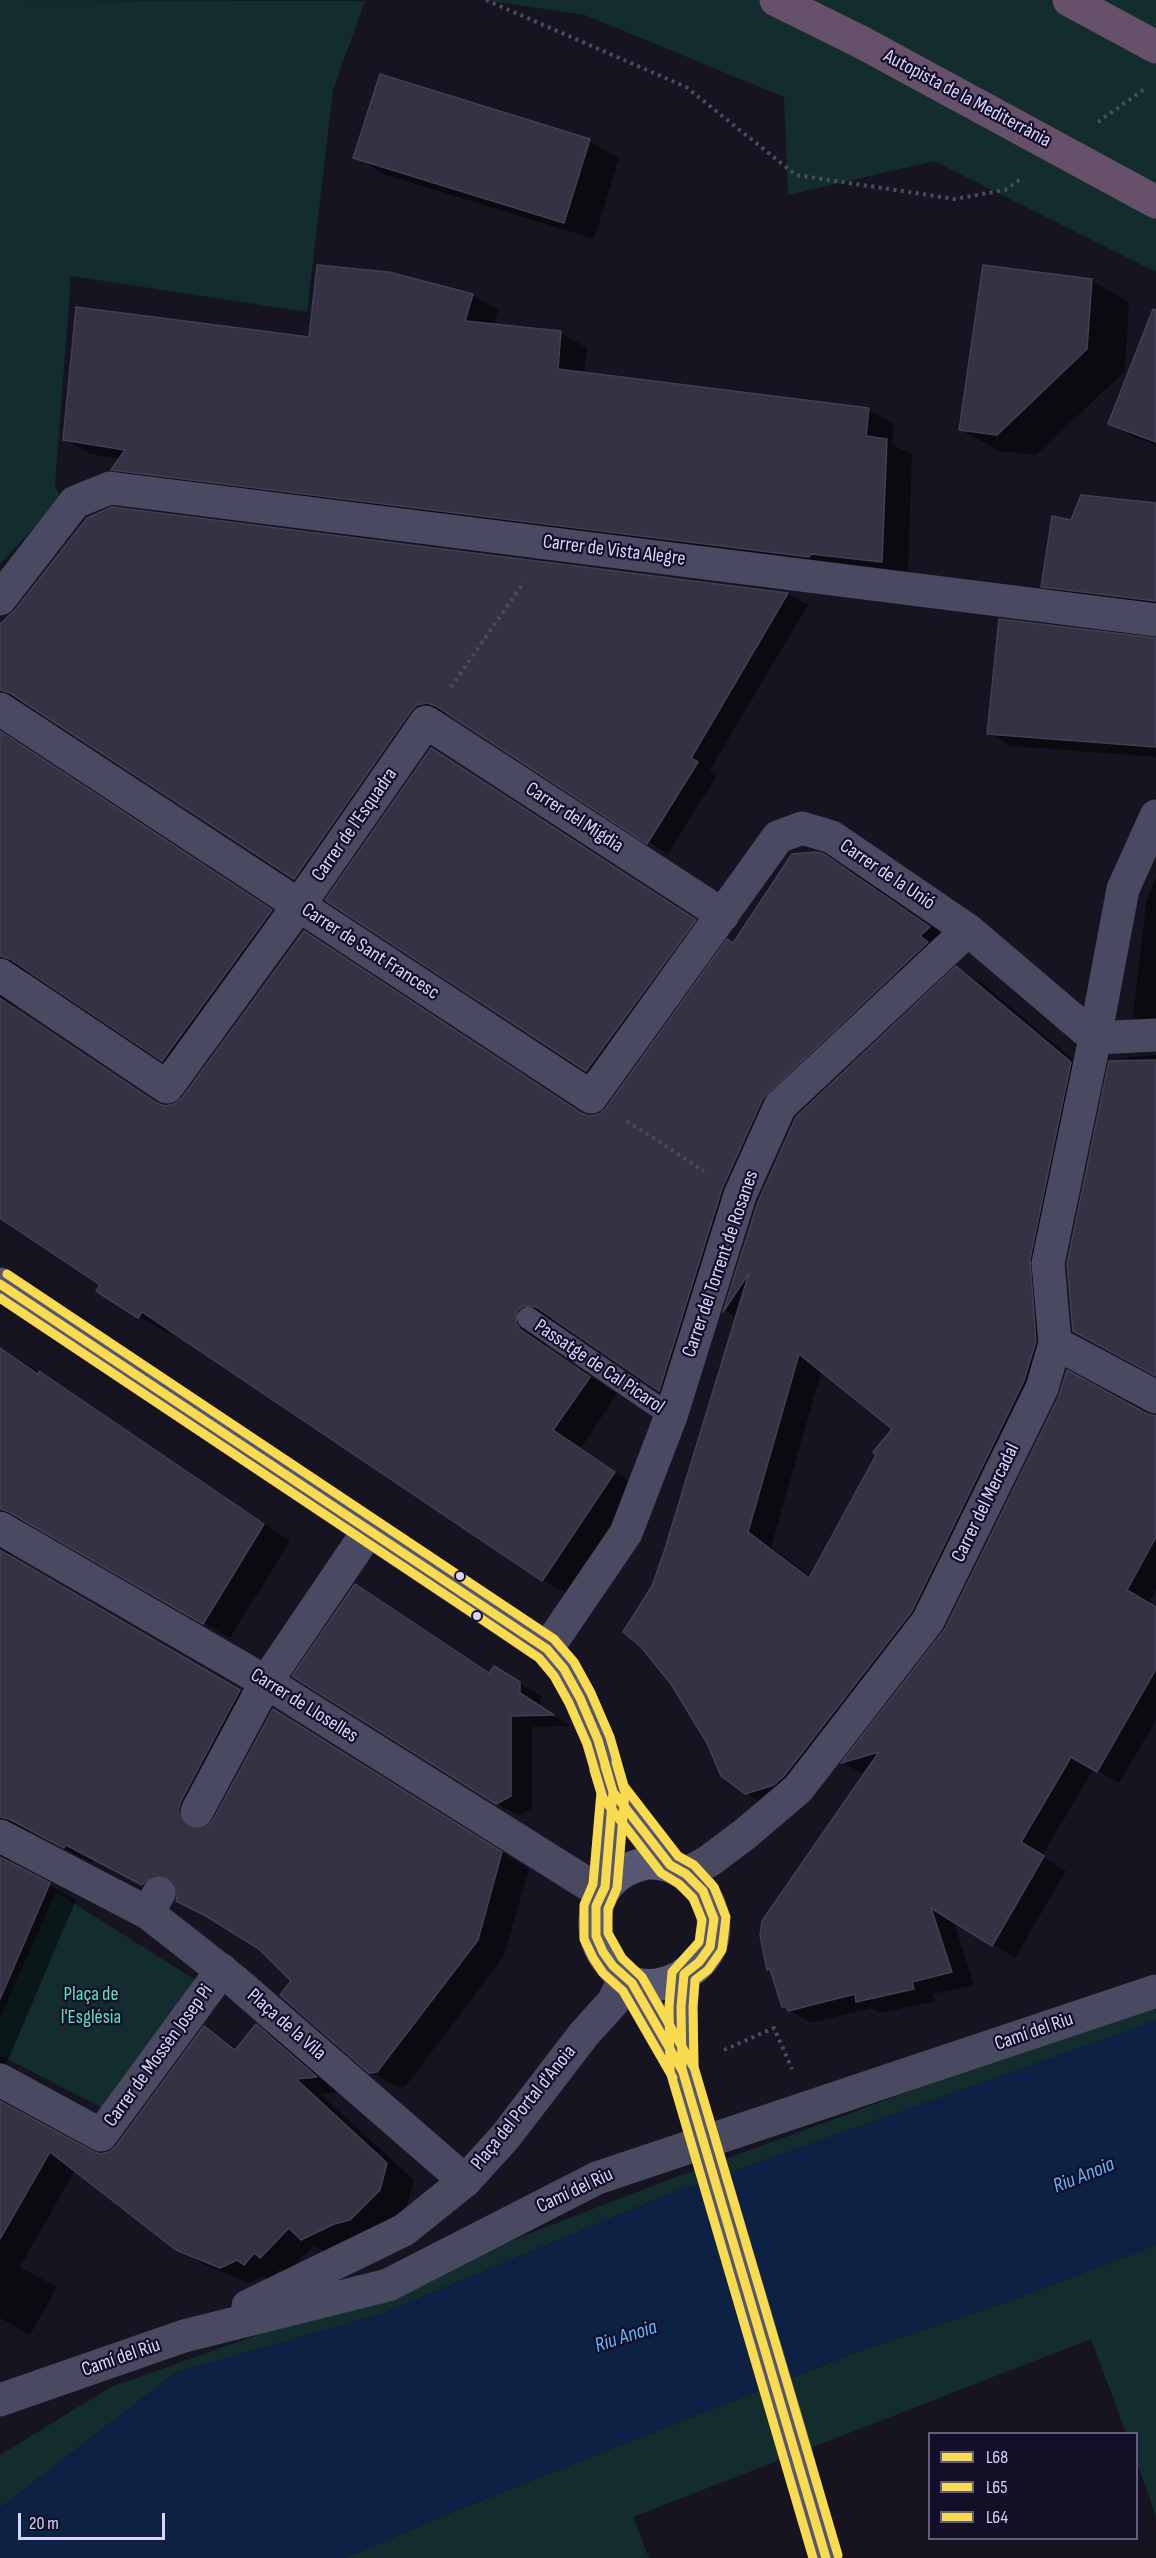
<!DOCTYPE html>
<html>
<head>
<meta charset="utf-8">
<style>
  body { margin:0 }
  #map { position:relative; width:1156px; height:2558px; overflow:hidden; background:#161421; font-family:"Sofia Sans Condensed",sans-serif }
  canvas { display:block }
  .legend { position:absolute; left:928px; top:2432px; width:210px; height:108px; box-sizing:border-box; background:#130f26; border:2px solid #625e7d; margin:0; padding:8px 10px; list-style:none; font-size:18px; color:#d9d4ff }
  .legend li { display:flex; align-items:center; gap:12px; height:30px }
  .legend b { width:30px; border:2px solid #625e7d }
  .scale { position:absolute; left:18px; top:2513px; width:147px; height:27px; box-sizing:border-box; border:3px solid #d9d4ff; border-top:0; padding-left:8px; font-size:18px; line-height:21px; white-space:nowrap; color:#d9d4ff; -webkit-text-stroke:4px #130f26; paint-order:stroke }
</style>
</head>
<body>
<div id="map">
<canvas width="1156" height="2558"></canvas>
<ul class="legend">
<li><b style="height:8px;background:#f9db4f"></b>L68</li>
<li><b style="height:8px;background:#f9db4f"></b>L65</li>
<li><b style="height:8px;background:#f9db4f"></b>L64</li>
</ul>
<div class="scale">20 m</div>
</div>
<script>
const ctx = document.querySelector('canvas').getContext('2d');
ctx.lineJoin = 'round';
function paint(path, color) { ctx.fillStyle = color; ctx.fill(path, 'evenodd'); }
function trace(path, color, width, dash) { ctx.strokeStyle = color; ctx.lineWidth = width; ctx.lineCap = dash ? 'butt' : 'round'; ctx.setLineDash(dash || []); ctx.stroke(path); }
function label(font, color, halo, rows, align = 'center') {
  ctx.font = font + ' "Sofia Sans Condensed",sans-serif'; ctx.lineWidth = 4.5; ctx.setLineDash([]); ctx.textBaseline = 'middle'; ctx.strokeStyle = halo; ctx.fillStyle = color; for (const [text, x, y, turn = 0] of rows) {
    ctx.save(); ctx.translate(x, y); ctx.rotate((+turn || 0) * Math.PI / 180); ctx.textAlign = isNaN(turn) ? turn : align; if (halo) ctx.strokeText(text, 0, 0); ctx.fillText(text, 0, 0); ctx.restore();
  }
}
const green = new Path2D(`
  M0 0 365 1 333 90 307 312 71 276 55 485 61 499 0 564Z
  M484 0H1156V272L934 161 788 195 784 97 585 15Z
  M56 1892 200 1983 110 2112 0 2055V2018Z
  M1156 2001V2021L667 2195 379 2315 175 2373 0 2508V2455L111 2387 389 2288 660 2183Z
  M1156 2245V2516L1137 2463 1136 2434 1126 2433 1091 2339 633 2517 649 2558H345L457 2510 864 2349 1004 2303Z`);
const water = new Path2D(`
  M1156 2021V2245L1004 2303 864 2349 457 2510 345 2558H0V2508L175 2373 379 2315 667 2195Z`);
const shadow = new Path2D(`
  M589 141 619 158 594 239 386 175 355 157Z
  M1091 280 1129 302 1125 371 1036 455 999 451 961 430Z
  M472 295 498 310 494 326 561 333 587 348 584 374 868 409 894 424 892 444 912 455 908 575 138 484 113 469 120 459 90 454 64 439 310 339Z
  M1156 322V445L1132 436 1110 424Z
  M1156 505V610L1065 599 1043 586 1072 522Z
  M113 509 788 594 808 605 710 770 717 775 668 854 449 714 439 716 315 890 28 703 22 701 12 704 0 697V629L88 519Z
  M1156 640V757L1011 746 989 733Z
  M0 730 300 928 192 1076 163 1060 32 972 21 974 11 1000 18 1009 164 1107 175 1106 183 1099 304 933 590 1117 600 1115 607 1109 734 945 823 855 853 872 957 944 791 1114 750 1206 688 1406 660 1390 560 1322 552 1321 544 1341 548 1347 617 1394 581 1448 643 1490 572 1596 543 1580 170 1329 167 1333 98 1291 102 1285 0 1217Z
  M431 750 715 932 607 1082 327 900Z
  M1156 877V1029H1155L1133 1017 1146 903Z
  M957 968 981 982 1094 1077 1053 1273 1059 1355 936 1625 770 1807 746 1793 653 1586 737 1318 725 1311 759 1202ZM822 1370 894 1429 811 1577 771 1547Z
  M1156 1055V1375L1127 1062 1128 1057Z
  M0 1348 67 1389 290 1541 230 1638 38 1527 29 1524 19 1526 8 1544 10 1554 18 1562 267 1707 207 1818 204 1831 214 1821 274 1711 529 1869 504 1956 405 2087H397L370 2071 293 1981 260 1947 177 1901 179 1891 170 1899 93 1859 92 1863 37 1834 27 1832 8 1854 11 1864 76 1900 0 2079Z
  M1147 1415 1156 1417V1590L1148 1604 1156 1608V1720L1119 1783 1094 1769 1042 1856 1066 1871 1015 1958 953 1920 974 1985 933 1994 935 2001 880 2013 871 2008 811 2023 783 2006 772 1972 768 1969 864 1775 844 1763 946 1630Z
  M490 1674 515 1680 541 1696V1707L571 1726 532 1727V1808L519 1816 497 1803Z
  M256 2026 283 2042 342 2092 320 2094 414 2180 407 2206 378 2234 330 2254 314 2245 287 2273 280 2269 271 2280 264 2276 248 2283 205 2265 177 2249 75 2170 20 2267 57 2287 30 2335 0 2318V2102L91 2153 101 2155 110 2153 117 2147 205 2028 238 2049Z`);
const building = new Path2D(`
  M380 74 590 139 564 223 353 158Z
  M317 265 389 272 473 294 465 321 561 331 558 369 869 408 866 436 887 439 882 562 811 554 809 557 111 470 125 450 63 440 76 307 309 337Z
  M983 265 1092 279 1087 349 997 435 959 430Z
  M1153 309 1156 310V442L1108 424Z
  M1081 495 1156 503V601L1041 587 1052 516 1071 520Z
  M112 507 788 593 691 758 698 762 647 844 436 706 427 703 417 705 411 711 294 879 10 693 0 690V624L15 610 87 518Z
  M999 619 1156 638V747L987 734Z
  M0 731 272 910 162 1061 10 959 0 956Z
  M431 748 696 920 586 1071 325 900Z
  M815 852 824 854 930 927 920 936 928 942 763 1098 722 1189 659 1391 536 1307 523 1306 517 1311 516 1323 520 1329 590 1377 553 1430 615 1472 542 1581 142 1312 138 1318 96 1291 100 1285 0 1218V998L157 1103 165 1106 174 1104 182 1098 304 931 581 1113 590 1116 599 1114 606 1108 727 939 733 943 792 854Z
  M956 966 1071 1062 1030 1259 1036 1341 1024 1381 912 1611 784 1776 774 1785 745 1794 721 1776 707 1743 671 1684 641 1647 623 1632 652 1586 664 1552 749 1273 723 1312 758 1202 796 1117ZM799 1354 892 1429 873 1452 876 1455 809 1578 748 1532Z
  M1156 1060V1376L1073 1331 1067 1264 1109 1061Z
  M0 1348 38 1374 39 1371 264 1524 203 1624 9 1512 0 1509Z
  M1067 1370 1147 1414 1156 1416V1537L1127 1590 1156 1607V1669L1097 1772 1071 1757 1021 1842 1044 1856 992 1946 931 1908 952 1972 912 1982 914 1989 856 2002 855 1994 788 2011 786 2007H782L770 1969 767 1970 760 1935 762 1921 879 1752 841 1763 945 1629 1059 1396Z
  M0 1550 240 1690 180 1803 178 1812 181 1821 188 1827 198 1830 206 1827 213 1820 273 1709 502 1852 478 1940 377 2072 369 2073 280 1995 291 1981 259 1949 206 1916 176 1901 178 1892 175 1884 169 1877 158 1874 149 1877 142 1885 66 1845 64 1848 9 1819 0 1817Z
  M355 1584 489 1673 494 1666 520 1682V1693L554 1715 511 1716V1796L496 1804 292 1676Z
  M0 1857 50 1883 0 1999Z
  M256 2024 317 2077 296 2079 387 2163 380 2190 350 2220 334 2224 301 2240 289 2228 260 2258 254 2253 244 2265 237 2260 220 2268 176 2250 50 2152 0 2239V2101L92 2151 100 2154 109 2152 116 2146 204 2026 235 2050Z`);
const minorTunnel = new Path2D(`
  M159 1893 197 1811`);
const path = new Path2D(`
  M486 0 686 87 796 175 955 199 1005 190 1022 178
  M1098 122 1146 88
  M451 687 524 582
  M627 1121 704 1171
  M724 2050 774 2028 792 2069`);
const service = new Path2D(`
  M528 1318 671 1416`);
const pedestrian = new Path2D(`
  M266 1682 369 1530
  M0 1836 148 1913 236 1982 465 2181`);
const minor = new Path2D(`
  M0 599 75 502 110 488 1156 620
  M0 709 591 1097 778 837 802 828 832 837 968 930 1095 1038
  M0 975 167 1087 299 905 426 722 723 915
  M1095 1038 1156 1035
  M0 1528 266 1682 602 1893
  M547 1649 626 1533 671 1416 740 1195 780 1106 968 930
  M197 1811 266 1682
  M686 1874 709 1861 745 1834 798 1789 928 1621 1042 1388 1055 1343 1048 1263 1095 1038 1123 889 1156 816
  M148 1913 159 1893
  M0 2080 101 2135 222 1970
  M248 2306 404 2230 465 2181 505 2137 584 2034 613 2002 625 1978
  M0 2400 184 2336 388 2285 597 2178 1156 1991`);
const tertiary = new Path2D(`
  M1055 1343 1156 1397`);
const secondary = new Path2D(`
  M0 1284 547 1649 564 1669 580 1698 598 1740 613 1792 605 1887
  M613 1792 670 1865
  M646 1863C666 1862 681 1869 695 1883 711 1899 719 1924 710 1947 700 1973 660 1992 634 1983 622 1979 611 1965 604 1955 588 1930 594 1894 617 1876 625 1869 636 1866 646 1863Z
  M632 1983 682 2069
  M682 2064 681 2007 684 1974
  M790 2432 826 2558`);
const motorway = new Path2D(`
  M776 0 861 42
  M1069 0 1156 47`);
const secondaryBridge = new Path2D(`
  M682 2069 790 2432`);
const motorwayBridge = new Path2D(`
  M861 42 1156 202`);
const bus1 = new Path2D(`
  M0 1284 547 1649 564 1669 580 1698 598 1740 613 1792 670 1865 686 1874 703 1891 714 1919 710 1947 699 1962 684 1974 681 2007 682 2069 826 2558
  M605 1766 613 1792 605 1887 596 1906V1936L603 1952 613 1966 632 1983 683 2072`);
const bus2 = new Path2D(`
  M0 1298 477 1616 539 1658 554 1676 569 1703 587 1744 603 1798 661 1873 679 1884 693 1898 702 1920 699 1942 672 1972 669 2007 670 2071 813 2558
  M594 1770 601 1793 593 1884 584 1905V1939L593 1958 603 1973 623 1991 673 2078`);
const bus3 = new Path2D(`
  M7 1274 554 1639 574 1662 591 1693 610 1737 624 1786 678 1856 694 1865 714 1887 726 1917 722 1950 708 1970 695 1980 693 2007 694 2067 838 2555
  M616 1762 625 1793 617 1888 608 1909V1933L622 1958 642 1977 693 2066`);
const markers = [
  [460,1576,5,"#d9d4ff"],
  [477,1616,5,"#d9d4ff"]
];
const streetNames = [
  ["Autopista de la Mediterrània",967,99,28],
  ["Carrer de Vista Alegre",614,551,7],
  ["Carrer del Migdia",574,818,33],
  ["Carrer de l'Esquadra",355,825,-55],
  ["Carrer de la Unió",887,875,34],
  ["Carrer de Sant Francesc",370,952,33],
  ["Carrer del Torrent de Rosanes",721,1264,-71],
  ["Passatge de Cal Picarol",599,1367,34],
  ["Carrer del Mercadal",986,1503,-64],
  ["Carrer de Lloselles",304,1706,32],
  ["Plaça de la Vila",286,2025,41],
  ["Camí del Riu",1034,2032,-19],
  ["Carrer de Mossèn Josep Pi",159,2056,-54],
  ["Plaça del Portal d'Anoia",524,2108,-51],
  ["Camí del Riu",575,2191,-25],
  ["Camí del Riu",121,2358,-19]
];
const parkNames = [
  ["Plaça de",91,1995],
  ["l'Església",91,2018]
];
const waterNames = [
  ["Riu Anoia",1084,2176,-22],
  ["Riu Anoia",626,2337,-18]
];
paint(green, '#132c2d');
paint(water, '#0d2144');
paint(shadow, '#0007');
paint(building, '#343243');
trace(building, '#433f54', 1.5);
trace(minorTunnel, '#333142', 33, [33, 16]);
trace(path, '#44505f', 4, [3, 4.5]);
trace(service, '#4a4962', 22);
trace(pedestrian, '#4a4962', 33);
trace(minor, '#4a4962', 33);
trace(tertiary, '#4a4962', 33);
trace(secondary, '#575674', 33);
trace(motorway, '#67516a', 33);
trace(secondaryBridge, '#575674', 33);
trace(motorwayBridge, '#67516a', 33);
trace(bus1, '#f9db4f', 9);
trace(bus2, '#f9db4f', 9);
trace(bus3, '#f9db4f', 9);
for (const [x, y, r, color] of markers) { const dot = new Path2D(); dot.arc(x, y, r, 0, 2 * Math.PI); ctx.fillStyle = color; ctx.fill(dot); trace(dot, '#130f26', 2); }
label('20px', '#d9d4ff', '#130f26', streetNames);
label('20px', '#5fe0c0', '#130f26', parkNames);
label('italic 21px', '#62b6ff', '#130f26', waterNames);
</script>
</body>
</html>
